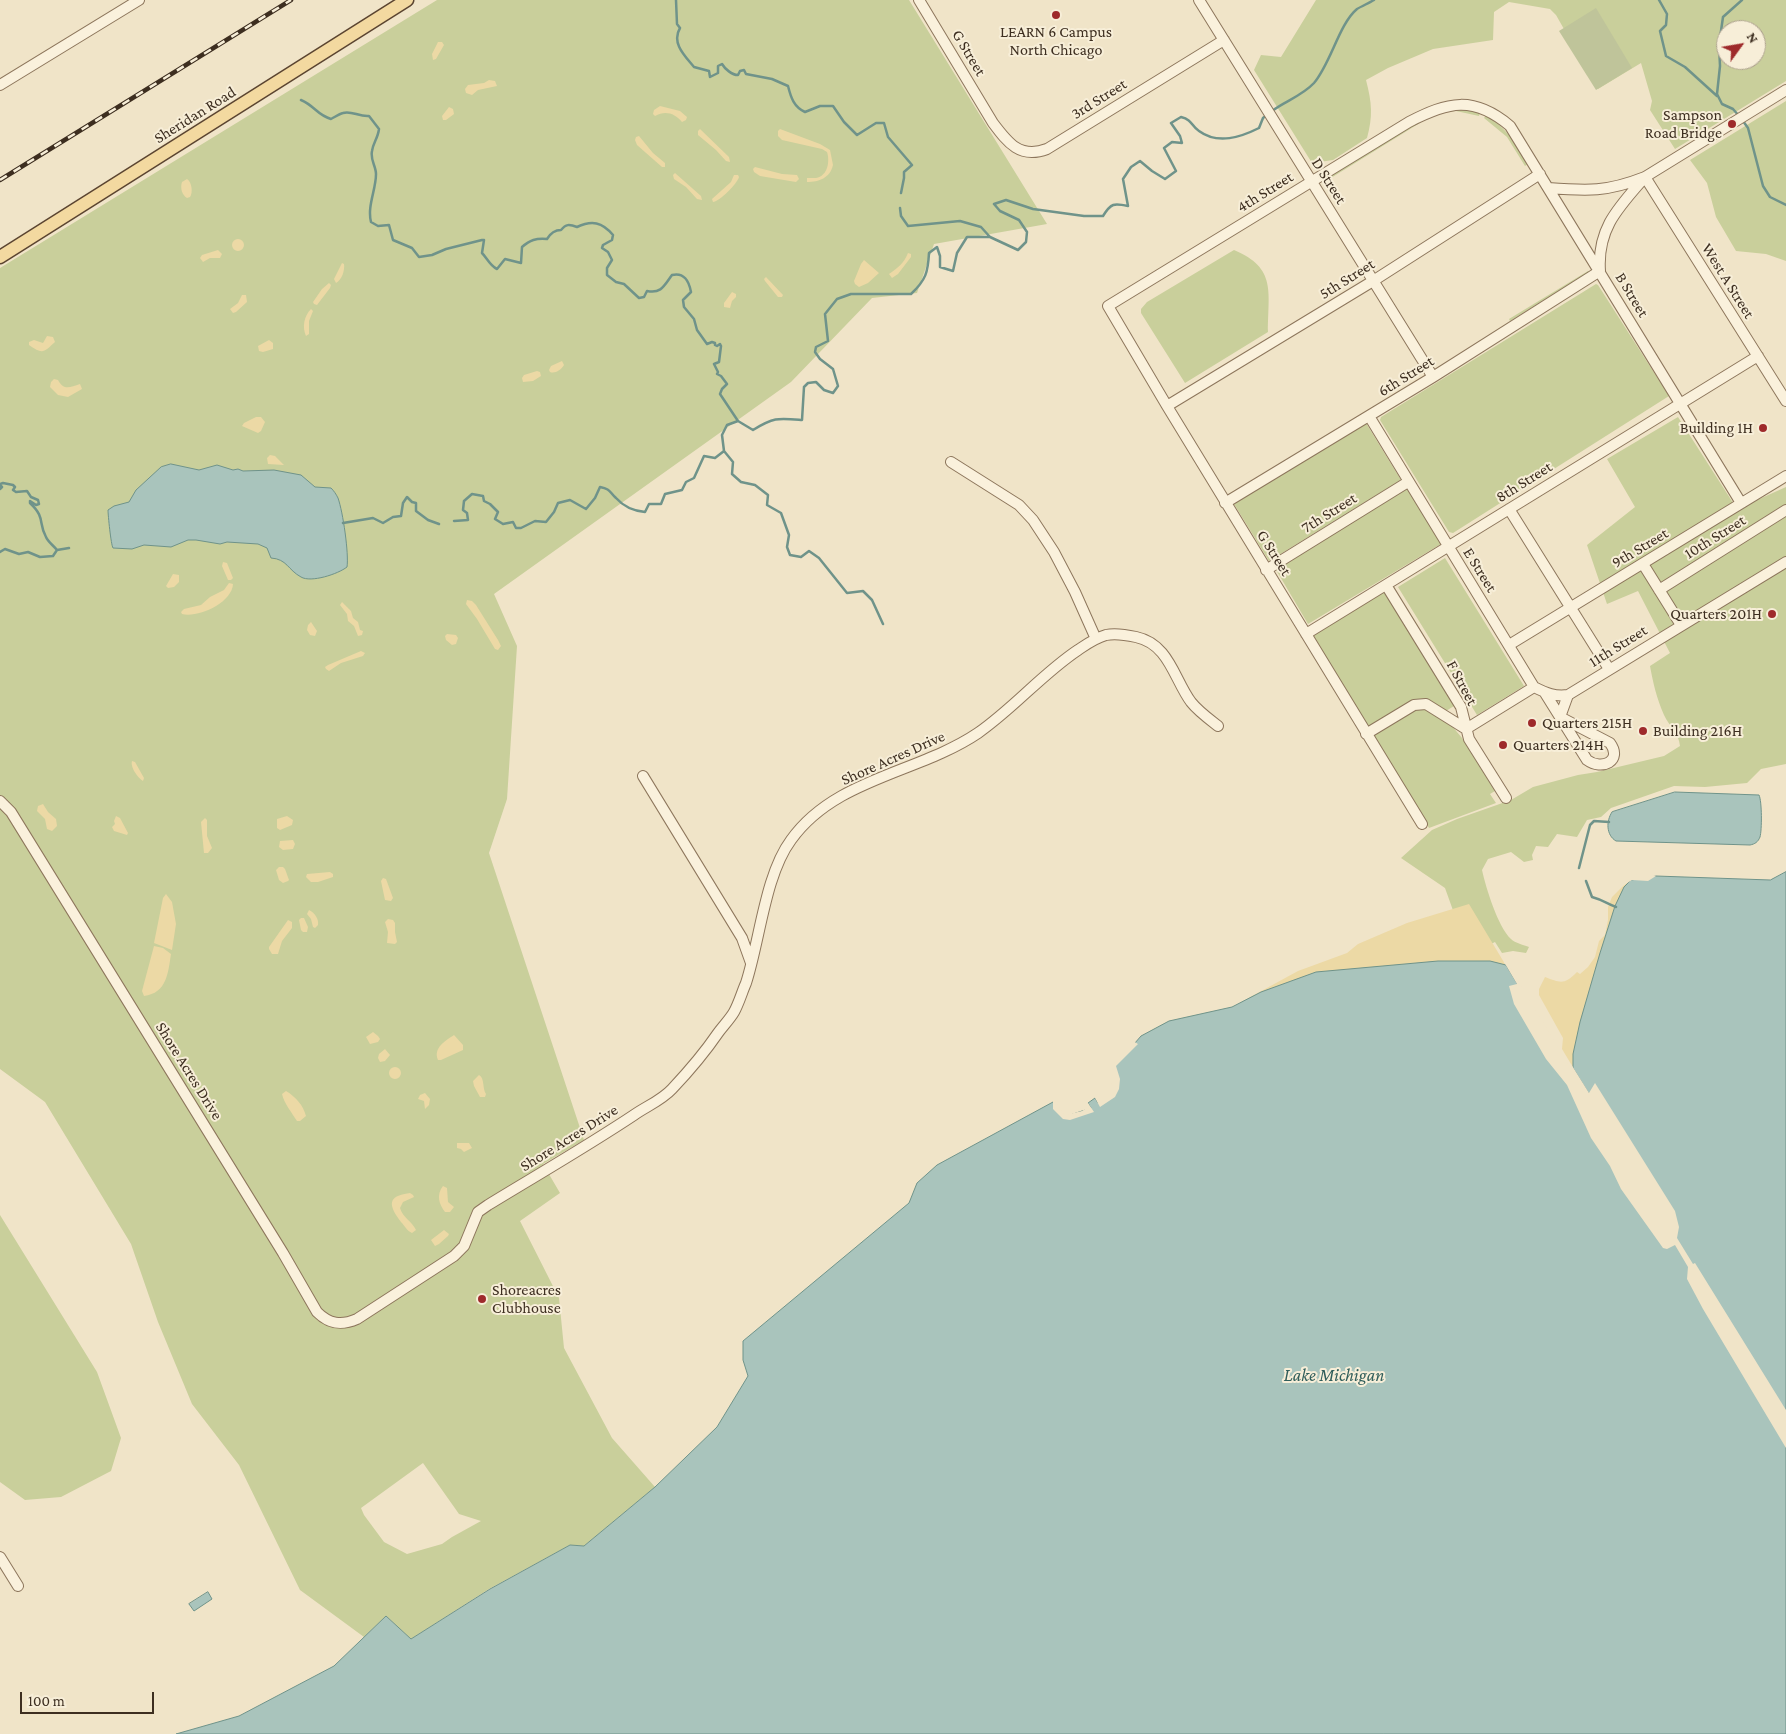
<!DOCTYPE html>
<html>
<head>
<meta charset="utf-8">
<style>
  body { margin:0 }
  #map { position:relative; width:1786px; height:1734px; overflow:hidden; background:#f0e4c8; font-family:"Crimson Pro",serif }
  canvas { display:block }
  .north { position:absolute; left:1716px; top:20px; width:50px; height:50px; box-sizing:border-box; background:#f7eed8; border:1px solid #ada18e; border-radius:50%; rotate:58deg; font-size:14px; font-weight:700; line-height:20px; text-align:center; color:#3d2e20 }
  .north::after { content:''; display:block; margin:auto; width:18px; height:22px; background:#9e2a2b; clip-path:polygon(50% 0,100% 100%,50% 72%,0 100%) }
  .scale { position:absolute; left:20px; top:1692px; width:134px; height:22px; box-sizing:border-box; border:2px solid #3d2e20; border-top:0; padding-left:6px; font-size:15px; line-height:18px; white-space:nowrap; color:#3d2e20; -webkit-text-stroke:4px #f7eed8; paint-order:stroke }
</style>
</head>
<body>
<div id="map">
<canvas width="1786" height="1734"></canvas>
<div class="north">N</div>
<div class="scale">100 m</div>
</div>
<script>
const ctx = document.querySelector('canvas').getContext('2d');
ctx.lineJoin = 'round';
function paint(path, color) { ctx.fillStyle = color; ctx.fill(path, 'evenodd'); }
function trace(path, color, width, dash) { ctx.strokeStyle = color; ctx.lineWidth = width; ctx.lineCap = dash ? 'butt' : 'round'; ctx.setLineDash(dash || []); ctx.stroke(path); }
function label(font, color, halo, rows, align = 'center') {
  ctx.font = font + ' "Crimson Pro",serif'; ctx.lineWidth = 4; ctx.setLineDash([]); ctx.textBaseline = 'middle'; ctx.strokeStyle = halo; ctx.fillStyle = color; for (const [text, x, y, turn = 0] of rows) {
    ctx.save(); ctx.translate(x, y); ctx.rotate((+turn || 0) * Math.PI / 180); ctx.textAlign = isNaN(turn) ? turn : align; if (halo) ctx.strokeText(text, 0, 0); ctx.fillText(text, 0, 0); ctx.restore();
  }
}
const green = new Path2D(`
  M437 0H909L1047 224 934 244 917 293 872 298 791 382 494 594 517 646 507 799 489 853 584 1140 543 1164 560 1193 520 1221 559 1298 564 1348 612 1438 655 1487 584 1546 570 1545 489 1589 411 1639 386 1616 364 1637 300 1590 239 1465 192 1404 158 1322 131 1244 45 1102 0 1069V268ZM423 1463 459 1514 481 1521 452 1537 442 1544 407 1554 384 1542 364 1515 361 1508Z
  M1316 0H1786V81L1675 149 1650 110 1652 101 1641 63 1598 89 1556 15 1550 9 1509 2 1494 12 1493 40 1433 49 1388 68 1366 80C1372 103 1373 116 1367 138L1333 160 1312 163 1254 70 1261 55 1281 57ZM1726 30H1756V60H1726Z
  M1786 101V261L1766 254 1736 251 1716 217 1707 183 1690 160Z
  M1459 108 1480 112 1479 116 1456 111 1436 113 1326 181 1325 179 1423 117 1443 109Z
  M1486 115C1506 127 1516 144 1528 164L1525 166 1507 137 1484 118Z
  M1234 250C1277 268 1268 292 1268 332L1185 383 1141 313V309L1147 302Z
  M1588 271 1589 272 1510 321 1509 319Z
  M1596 284 1598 285 1669 396 1453 533 1449 532 1380 420 1381 417Z
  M1678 417 1737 509 1786 487V764L1761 769 1747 783 1705 787 1674 786 1611 808 1601 817 1587 820 1577 837 1557 834 1548 847 1536 846 1532 855 1533 860 1524 862 1511 852 1488 859 1482 870C1486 888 1498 927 1511 939 1515 943 1524 945 1529 947L1526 953 1513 951 1502 953 1495 942 1469 955 1445 888 1401 858 1432 830 1457 819 1511 800 1533 787 1578 775 1597 772 1664 756 1680 746C1679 733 1669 726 1664 715 1657 699 1653 683 1650 666L1670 653 1638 591 1607 604 1587 545 1635 507 1607 459Z
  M1366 423 1401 480 1269 561 1234 504Z
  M1407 488 1441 544 1308 624 1275 568Z
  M1445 558 1524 686 1477 715 1398 587Z
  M1383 590 1454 706 1446 711 1430 700 1415 699 1368 728 1311 634Z
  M1427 707 1447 720 1462 738 1495 791 1490 794 1496 803 1429 828 1372 734 1415 708Z
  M0 1215 97 1372 121 1438 111 1471 61 1497 25 1500 0 1482Z`);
const sand = new Path2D(`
  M438 42H442L444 45 436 59 433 60 432 54Z
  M489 80 495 81 497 86 478 90 472 95 466 93 465 89 468 85 484 83Z
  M660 106 680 111 687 117 686 120 682 122C675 113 665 110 655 116L653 114 654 110Z
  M449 107 453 109 454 114 446 120H443L442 116Z
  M700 129 729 157 730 162 726 161 716 150 698 135V131Z
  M780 129 820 144 830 150 833 165C830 178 819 182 807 182V178C810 178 813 178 816 178 828 176 830 161 827 152L822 149 782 140 778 136V131Z
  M639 136 653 153 665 163V167H662L637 145 635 140 636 137Z
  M755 167 782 174 797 175 799 179 796 182 760 176 754 172 753 169Z
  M675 173 701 196 702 200 697 199 686 187 674 179 673 175Z
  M734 175H738L739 177C737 184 720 201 713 202L712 199 731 182Z
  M187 179C192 182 193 193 190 197L187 198C182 195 180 188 182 182Z
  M232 245a6 6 0 1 1 12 0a6 6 0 1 1-12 0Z
  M218 250 222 254 220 258H210L203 262 200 258 202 255Z
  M908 253 911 254V257L898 274 892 278 889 274C898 268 904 263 908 253Z
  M864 260 879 273 868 283 859 287 855 284 854 281 861 264Z
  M342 263 344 264C345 270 342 280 336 283L334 279Z
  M766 277 783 295 782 297H778L765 281 764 279Z
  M329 283 331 285 330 288 317 305 314 304 313 302 322 289Z
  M732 292 736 294V297L732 301 730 308 724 307V303Z
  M242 295H246L247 302 236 312 233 313 230 309 238 303Z
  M311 309 313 311 309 321V334L306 336C302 327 304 316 311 309Z
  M47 336 53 337 55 342C44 352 43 355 29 345V342L34 340 43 343Z
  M269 340 273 343V349L263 352 259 351 258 346Z
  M562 361 564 365C561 370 555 374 550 372L549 370 551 366Z
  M537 371 540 372 541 376 533 381 523 382 522 378 524 375Z
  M54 379 58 380C64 391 70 387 80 384L82 389 68 397 58 395 50 387 51 382Z
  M256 417H261L265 422 261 431 258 433 242 426 244 423Z
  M270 455 275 456 284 465 268 464 267 458Z
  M223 562 227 563 233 578 231 580H228L222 566Z
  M173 574 179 575V582L174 587 168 588 166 586Z
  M229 583 233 584C232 603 198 618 182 614L181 612 184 609 201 605 210 597 224 590Z
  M467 600 472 601 476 605 498 640 501 646 498 650 495 649 477 619 466 604Z
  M342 602 351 611 353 618 358 622 360 630 363 631 362 635 358 636 354 626 348 621 347 614 340 605Z
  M311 622 317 631 315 636 310 635 307 630 308 625Z
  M447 634 456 635 458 638 456 644 452 645 446 640 445 636Z
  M361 651 365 653 363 656 341 663 329 671 326 669 325 667 328 665Z
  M132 761 135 762 144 778 143 781C138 778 130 767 132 761Z
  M43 804 48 812 56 819 57 826 52 831 47 829 45 819 37 811 38 806Z
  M116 816 120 818 128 833 127 835 114 831 112 827 115 824 114 821Z
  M287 816 293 820 292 825 280 830 277 828V819Z
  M205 818 207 820V836L212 848 208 853H204L201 822Z
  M293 840 295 844 293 849 283 850 279 847 280 841Z
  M279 867H283L285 869 289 880 288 881 283 883 279 880 276 870Z
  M330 872 333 874V877L318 882H311L306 877 307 874Z
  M383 878 386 879 393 898 391 901 385 900 381 881Z
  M1632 880 1589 1094 1562 1049 1563 1038 1539 995V989L1545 977C1561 983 1564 985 1577 972L1580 974 1588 967 1595 957 1599 941 1605 935 1608 920V907L1612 897 1626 883Z
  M166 894 172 902 176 924 172 950 154 943 163 898Z
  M1469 904 1517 984 1141 1036 1169 1021 1232 1007 1298 971 1347 953 1358 944 1407 923Z
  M309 910C315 913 319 919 318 925L315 928 313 927 311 919 307 914Z
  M301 918H304L308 927 307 932H303L301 930 299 920Z
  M388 919 393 920 395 923V932L397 942 395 944 387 943 388 932 385 922Z
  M288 920 292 922V928L282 941 278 954H272L269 949V947Z
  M154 946 163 948 171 954C168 973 167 993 144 996L142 991Z
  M373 1032 378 1036 380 1039 378 1042 370 1044 366 1037Z
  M454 1035 463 1045V1050L441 1060H438C433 1048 445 1041 454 1035Z
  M385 1049 390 1055 385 1061 380 1062 378 1058 379 1054Z
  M389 1073a6 6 0 1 1 12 0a6 6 0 1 1-12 0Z
  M479 1075C485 1078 482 1089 486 1094L485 1097H480L474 1086 473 1081Z
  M286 1091C296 1097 303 1105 306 1116L300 1121H297C292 1113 284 1103 282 1094Z
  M425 1093 430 1099 429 1105 425 1109 424 1101 418 1099 420 1095Z
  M457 1143H469L472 1148 464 1152 461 1149 457 1148Z
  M443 1186 447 1188 448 1202 454 1207 450 1212H445C439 1204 436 1195 443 1186Z
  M410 1193 413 1195 414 1197 403 1202 400 1208C403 1218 412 1221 416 1230L412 1233C407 1231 405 1226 401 1222 389 1206 386 1196 410 1193Z
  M444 1230 449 1234 448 1236 439 1244 435 1246 431 1240Z`);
const cemetery = new Path2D(`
  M1596 8 1632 68 1596 90 1559 31Z`);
const water = new Path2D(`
  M171 464 199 470 217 465 233 470 238 469 243 471 274 470 301 475 315 487 331 488C334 491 336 494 338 498 343 512 349 554 347 567 338 574 311 583 301 577 288 570 287 559 271 558L267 548 258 544 227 542 220 544 196 540H188L171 547 144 545 132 549 113 548C111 545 108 515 108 510L114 506 129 502 136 490 161 467Z
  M1675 792 1759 795C1762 801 1762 830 1760 837 1758 842 1755 844 1750 845L1616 841C1606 835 1606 821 1612 812Z
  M1786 872V1734H176L239 1716 334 1666 386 1616 411 1639 490 1589 570 1545 584 1546 655 1487 717 1427 748 1376 743 1360V1341L909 1203 917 1183 937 1165 1053 1102 1064 1117 1091 1108 1088 1103 1095 1098 1098 1103 1114 1090 1115 1066 1141 1036 1169 1021 1232 1007 1261 992 1316 972 1438 961H1490L1506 965 1635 1180 1640 1177 1573 1068V1054L1580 1022 1600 953 1615 906 1624 887 1631 880 1656 876 1770 880Z
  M208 1592 212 1599 194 1611 189 1604Z`);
const pier = new Path2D(`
  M1650 874 1656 876 1648 881 1632 880 1621 887 1630 878Z
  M1504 962 1507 963 1571 1069V1064L1589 1093 1595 1083 1675 1211 1679 1227 1677 1238 1693 1264 1695 1263 1786 1410V1448L1703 1309 1687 1279 1688 1267 1675 1245 1667 1249 1663 1248 1621 1189 1610 1166 1591 1138 1567 1085 1546 1059 1514 1004 1509 986 1517 984Z
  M1133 1041 1138 1044 1116 1066 1120 1079 1119 1089 1115 1097 1100 1107 1094 1096H1097L1099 1100 1111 1088 1113 1065Z
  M1055 1100 1065 1115 1082 1111 1088 1107 1085 1104 1088 1103 1094 1112 1070 1120 1063 1119 1053 1109V1102Z`);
const stream = new Path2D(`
  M676 0 677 24 680 28C671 43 685 56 694 67L709 71 710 77 718 73V66L722 64C725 69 732 75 738 75L740 71 744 70 746 74 772 79 788 86C791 98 794 107 805 112L820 106H833L844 122 857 135 876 123H884L888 137 912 165 904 172V178L901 193
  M1659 0 1667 14 1666 25 1660 31 1666 56 1685 67 1717 96
  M301 100C315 106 317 115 331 119 335 117 339 114 343 113 351 110 359 117 369 116L379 129C378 138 373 143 372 151 370 160 376 166 376 174 376 190 367 206 371 222L378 226 389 225 393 240 412 248 419 257 432 255 446 249 482 240H484L482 253C487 258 490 266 497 269L505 259 521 263 522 247C530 240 536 238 547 239 550 234 554 230 561 230 566 224 569 224 577 227 592 220 602 222 613 235L612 240 603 245 602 248 608 252 612 260 607 268V275L616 282 624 284 639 298 644 297 647 291C661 294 664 286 672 275 684 272 689 281 691 292L683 300 684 307 694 319 697 330 707 344 712 342 715 343V345L717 346 720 344 721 346 719 362 714 364 718 372 717 374 721 376 727 384 722 389 720 394 738 421 753 430C774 417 778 418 802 420L804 387 808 383 816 382 824 390 833 393 838 386 833 369 820 359 815 352 816 347 828 341 825 314 837 299 851 294H911C926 280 928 272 929 253L937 247 940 256V267L953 271 957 253 967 237H990
  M1272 111C1285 101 1302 96 1314 83 1331 63 1339 24 1357 9 1362 6 1369 3 1374 0
  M1739 116 1733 109 1722 104 1717 94 1720 66 1719 45 1723 17 1742 0
  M1743 121 1748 128 1763 186 1770 197 1786 205
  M900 208 901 216 908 226 960 221 981 227 990 237 1018 250 1026 242 1027 232 1019 220 1000 211 994 204 1006 200 1033 209 1084 216H1103C1111 203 1114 203 1128 206L1123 179 1131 167 1140 161 1152 171 1165 179 1176 171 1164 148 1172 142 1182 143 1180 136 1171 123 1181 117C1193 120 1191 126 1199 131 1218 145 1241 137 1259 128L1263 118 1268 114
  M724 451 733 462 732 474 741 482 755 485 768 495 767 505 781 513 789 535 787 547 790 555 801 557 809 551 819 558 847 593 863 591 872 600 883 624
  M0 484 3 483 13 485 15 487 13 490 16 492 27 491 31 497 38 500 39 504 36 505 30 501V503C46 518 38 523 46 537 48 542 53 545 57 550
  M0 485 2 487 0 489
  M454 521 468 520 467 513 463 510 464 501 472 494 483 496 484 501 490 504 498 512 495 519 503 524 513 522 516 528H521L535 521 546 522 554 512 558 503 570 500 586 509 595 498 600 487C611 489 609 492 616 498 624 507 634 511 645 512L649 504H661L665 494 682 490 686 482 694 478 704 456 715 458 724 451 722 435 727 425 738 421
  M343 523 373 518 383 523 393 517 401 516 403 503 407 497 412 502 416 503V511L428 520 439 524
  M57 550 69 548
  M0 552 5 549 19 554 28 552 40 557 53 556 57 550
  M1579 868 1590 825 1594 821 1609 822
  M1586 881 1592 897C1603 900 1606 903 1616 907`);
const minor = new Path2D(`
  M919 0 993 123C1008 143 1020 159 1047 149L1224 40
  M1199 0 1433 377
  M0 85 139 0
  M1548 188C1588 191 1607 192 1645 177L1786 90
  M1167 406 1373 281 1540 174
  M1369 416 1534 687C1546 693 1555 697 1568 695L1786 562
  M951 462 1019 505 1033 520 1054 552 1075 592 1096 639
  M1225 503 1433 377 1600 271C1597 228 1619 207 1645 177L1786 401
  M1509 509 1609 669
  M1643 564 1681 625
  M1266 570 1408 482
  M1386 585 1461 707 1469 739 1506 798
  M1659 590 1786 510
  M1306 634 1758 356
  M1509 645 1786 476
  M1545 693 1560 717
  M1560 717 1610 743C1623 761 1602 771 1587 760Z
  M1560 717 1568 695
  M1366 734 1414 705 1426 704 1466 729 1534 687
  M643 776 742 938 751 963
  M0 801 11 812 283 1253 317 1312C329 1324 341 1326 357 1319L454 1256 464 1246 478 1212 488 1205C537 1175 586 1147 634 1115 647 1106 662 1100 672 1089 689 1071 705 1052 718 1033 723 1026 730 1019 734 1012 739 1003 742 992 746 983 760 940 765 875 791 840 835 778 919 773 978 733 1014 708 1042 674 1078 650 1087 644 1095 638 1106 635 1115 633 1127 635 1136 637 1169 644 1174 679 1191 702 1198 711 1209 719 1218 726
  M1422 824 1167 406 1108 306 1409 122C1448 102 1473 95 1510 126L1741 503
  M0 1557 18 1586`);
const major = new Path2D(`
  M0 257 407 0`);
const rail = new Path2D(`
  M0 180 291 0`);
const markers = [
  [1056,15,5,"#9e2a2b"],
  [1732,124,5,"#9e2a2b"],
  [1763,428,5,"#9e2a2b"],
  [1772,614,5,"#9e2a2b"],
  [1532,723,5,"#9e2a2b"],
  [1643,731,5,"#9e2a2b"],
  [1503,745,5,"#9e2a2b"],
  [482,1299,5,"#9e2a2b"]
];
const poiNames = [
  ["LEARN 6 Campus",1056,32,"center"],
  ["North Chicago",1056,50,"center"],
  ["Sampson",1722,115,"right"],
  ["Road Bridge",1722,133,"right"],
  ["Building 1H",1753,428,"right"],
  ["Quarters 201H",1762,614,"right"],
  ["Quarters 215H",1542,723],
  ["Building 216H",1653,731],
  ["Quarters 214H",1513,745],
  ["Shoreacres",492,1290],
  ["Clubhouse",492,1308]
];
const streetNames = [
  ["G Street",969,53,59],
  ["3rd Street",1099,99,-32],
  ["Sheridan Road",195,115,-32],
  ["D Street",1329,181,58],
  ["4th Street",1265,192,-32],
  ["5th Street",1347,279,-32],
  ["West A Street",1728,281,58],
  ["B Street",1632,295,59],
  ["6th Street",1406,376,-32],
  ["8th Street",1524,482,-32],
  ["7th Street",1329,513,-32],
  ["10th Street",1715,537,-32],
  ["9th Street",1640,548,-31],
  ["G Street",1274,553,58],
  ["E Street",1480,570,58],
  ["11th Street",1618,646,-32],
  ["F Street",1462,683,62],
  ["Shore Acres Drive",893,758,-24],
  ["Shore Acres Drive",189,1071,58],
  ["Shore Acres Drive",569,1138,-32]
];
const waterNames = [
  ["Lake Michigan",1334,1375]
];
paint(green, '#c9cf9b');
paint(sand, '#ecd9a5');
paint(cemetery, '#bfc49a');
paint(water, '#a9c4bc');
trace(water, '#6f938a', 1);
paint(pier, '#f0e4c8');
trace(stream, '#6f938a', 2.5);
trace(minor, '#8d765c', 12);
trace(major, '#5b4430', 15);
trace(minor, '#faf1dc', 10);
trace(major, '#f3d9a0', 12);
trace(rail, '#3d2e20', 4.5);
trace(rail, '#f7eed8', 2.5, [8]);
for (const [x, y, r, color] of markers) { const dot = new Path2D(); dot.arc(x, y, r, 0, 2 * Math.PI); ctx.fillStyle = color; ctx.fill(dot); trace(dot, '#f7eed8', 2); }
label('16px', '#3d2e20', '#f7eed8', poiNames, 'left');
label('16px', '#3d2e20', '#f7eed8', streetNames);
label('italic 18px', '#2f5d5a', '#f7eed8', waterNames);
</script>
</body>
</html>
